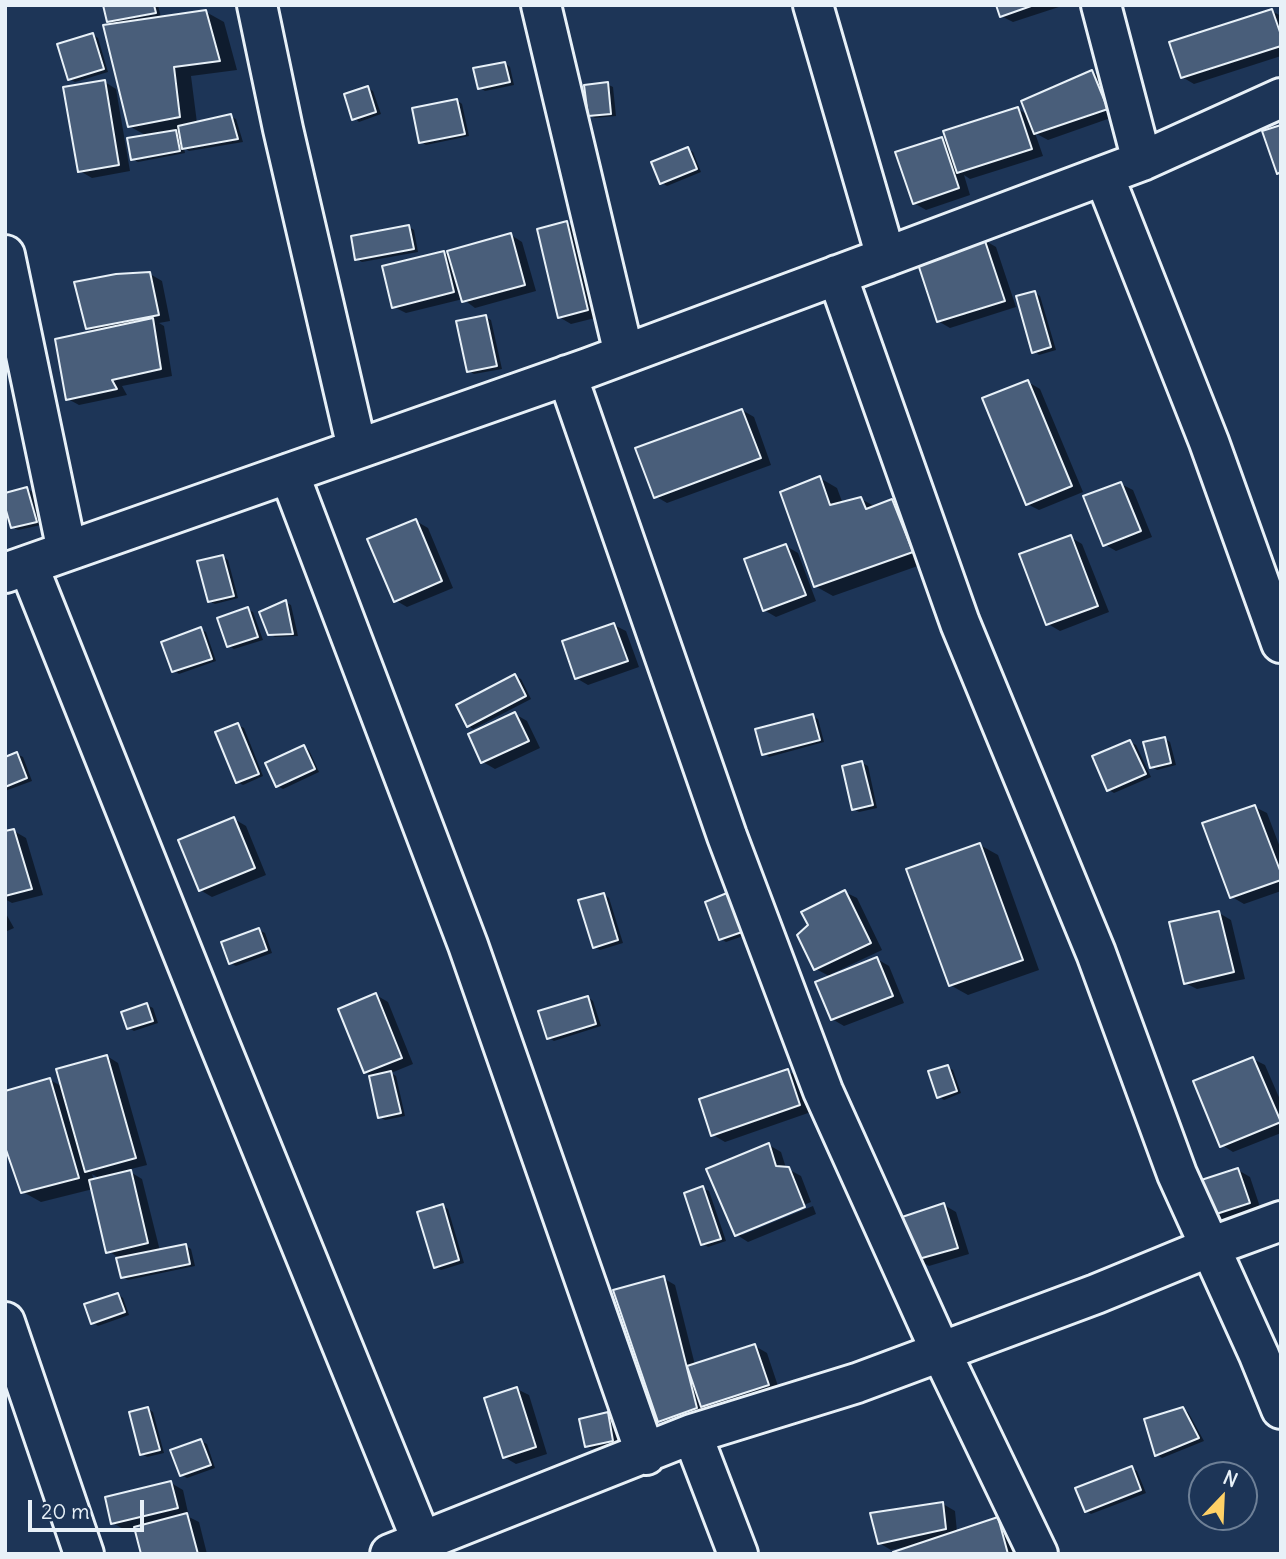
<!DOCTYPE html>
<html>
<head>
<meta charset="utf-8">
<style>
  body { margin:0 }
  #map { position:relative; width:1286px; height:1559px; overflow:hidden; background:#1d3557; font-family:Delius,sans-serif }
  canvas { display:block }
  .frame { position:absolute; inset:0; border:7px solid #e8f1f8; pointer-events:none }
  .north { position:absolute; left:1188px; top:1461px; width:70px; height:70px; box-sizing:border-box; background:#1d3557; border:2px solid #6e8097; border-radius:50%; rotate:23deg; font-size:19px; font-weight:700; line-height:28px; text-align:center; color:#e8f1f8 }
  .north::after { content:''; display:block; margin:auto; width:24px; height:32px; background:#ffd166; clip-path:polygon(50% 0,100% 100%,50% 72%,0 100%) }
  .scale { position:absolute; left:28px; top:1500px; width:116px; height:32px; box-sizing:border-box; border:4px solid #e8f1f8; border-top:0; padding-left:9px; font-size:21px; line-height:24px; white-space:nowrap; color:#e8f1f8; -webkit-text-stroke:5px #1d3557; paint-order:stroke }
</style>
</head>
<body>
<div id="map">
<canvas width="1286" height="1559"></canvas>
<div class="frame"></div>
<div class="north">N</div>
<div class="scale">20 m</div>
</div>
<script>
const ctx = document.querySelector('canvas').getContext('2d');
ctx.lineJoin = 'round';
function paint(path, color) { ctx.fillStyle = color; ctx.fill(path, 'evenodd'); }
function trace(path, color, width, dash) { ctx.strokeStyle = color; ctx.lineWidth = width; ctx.lineCap = dash ? 'butt' : 'round'; ctx.setLineDash(dash || []); ctx.stroke(path); }
const shadow = new Path2D(`
  M105 5H158L161 18 206 12 224 22 237 70 191 76 197 123 230 116 236 119 243 142 189 151 184 148 185 153 138 162 132 159 147 136 129 126 115 25 108 21Z
  M998 5H1065L1013 22 1001 16Z
  M1272 11 1281 16V56L1194 84 1182 77Z
  M93 35 98 38 108 72 75 82 69 79Z
  M505 63 510 67 514 85 485 91 480 88Z
  M1092 72 1104 79 1119 115 1048 140 1035 133 1043 156 970 179 964 175 970 195 926 210 914 203 942 139 949 143 1018 109 1028 115Z
  M105 82 116 89 130 171 92 178 80 171Z
  M607 84 613 87 616 116 595 118 589 115Z
  M368 88 373 91 381 114 359 122 354 118Z
  M457 100 462 104 469 136 426 145 421 142Z
  M687 149 693 152 701 172 667 186 662 183Z
  M567 223 579 230 599 317 571 324 559 317Z
  M409 227 414 230 418 252 362 262 357 259Z
  M511 235 522 242 536 291 475 308 463 299 406 313 394 307 444 253 450 256Z
  M984 240 996 247 1016 307 950 328 938 321Z
  M150 274 162 281 170 321 159 323 164 326 172 376 122 386 127 395 79 405 68 399 95 332 88 328Z
  M1035 293 1040 296 1056 350 1039 355 1034 351Z
  M486 317 491 320 502 369 474 374 469 371Z
  M1028 382 1040 389 1083 492 1039 510 1027 504Z
  M742 410 754 417 771 465 667 503 655 496Z
  M820 478 837 488 843 504 861 499 876 507 892 501 910 511 929 562 833 596 815 586Z
  M1121 484 1133 490 1152 537 1116 551 1104 544Z
  M27 489 33 492 41 525 18 530 12 527Z
  M416 521 428 528 453 588 407 607 395 600Z
  M1070 537 1082 544 1109 612 1060 631 1048 624Z
  M786 546 798 553 816 601 776 617 764 610Z
  M223 557 228 560 238 598 215 604 209 601Z
  M285 602 291 605 298 636 275 637 269 634Z
  M247 609 253 612 263 640 234 649 229 646Z
  M614 625 626 631 639 667 588 685 576 678Z
  M200 629 206 632 216 661 179 674 174 671Z
  M515 676 521 679 531 699 473 729 468 726Z
  M515 714 527 721 540 748 495 769 483 762Z
  M812 716 818 719 824 742 769 757 764 753Z
  M238 725 244 728 263 776 243 785 237 782Z
  M1165 739 1170 742 1176 765 1157 770 1151 766Z
  M1130 742 1136 745 1151 777 1114 793 1109 790 1094 757Z
  M304 747 309 750 319 772 283 789 277 786Z
  M17 754 23 757 32 781 5 791V758Z
  M862 763 868 766 877 808 859 812 854 809Z
  M1255 807 1267 813 1281 850V891L1244 904 1232 897Z
  M234 819 246 826 266 875 212 897 200 890Z
  M14 831 26 838 43 895 12 903 5 899V833Z
  M980 845 998 855 1039 970 968 995 950 985Z
  M845 892 857 898 882 950 831 974 832 977 877 959 889 966 904 1003 844 1026 832 1019 831 977 816 969Z
  M603 894 609 898 623 943 600 950 594 947Z
  M727 895 732 898 746 935 726 942 721 939Z
  M5 912 14 928 5 932Z
  M1219 913 1231 920 1245 979 1197 989 1185 983Z
  M259 930 265 933 272 953 236 966 230 963Z
  M376 995 388 1002 413 1064 391 1073 396 1076 405 1116 385 1120 380 1117 374 1077 365 1072Z
  M588 997 593 1001 601 1026 554 1041 549 1038Z
  M147 1005 153 1008 158 1023 134 1031 129 1028Z
  M107 1056 118 1063 147 1165 127 1170 142 1179 160 1251 186 1246 191 1249 195 1266 128 1280 122 1277 118 1257 108 1251 93 1189 41 1202 23 1192 9 1153H5V1093L50 1080 63 1087ZM92 1174 101 1179 94 1181Z
  M1253 1059 1265 1065 1281 1102V1133L1233 1152 1222 1145Z
  M948 1067 953 1070 961 1093 944 1100 938 1096Z
  M788 1071 800 1078 811 1112 725 1142 713 1135Z
  M769 1145 781 1152 786 1168 801 1176 811 1202 742 1231V1235L813 1206 816 1214 748 1242 737 1235Z
  M1238 1170 1250 1177 1261 1210 1217 1224 1205 1217Z
  M703 1188 709 1191 726 1241 708 1247 703 1244Z
  M944 1205 956 1212 969 1254 929 1266 917 1259Z
  M443 1206 448 1209 464 1263 441 1270 435 1267Z
  M663 1278 675 1285 695 1365 755 1346 767 1353 780 1392 714 1412 706 1408 708 1414 672 1428 660 1421Z
  M118 1294 123 1298 129 1315 98 1326 92 1322Z
  M517 1389 529 1395 547 1454 516 1464 504 1457Z
  M148 1409 153 1412 164 1453 147 1457 142 1454Z
  M1183 1409 1188 1412 1204 1441 1162 1458 1157 1455Z
  M607 1414 613 1418 618 1443 592 1449 586 1446Z
  M201 1441 207 1444 215 1468 187 1478 181 1475Z
  M1132 1468 1137 1471 1146 1493 1091 1514 1086 1511Z
  M171 1483 183 1490 189 1517 199 1522 207 1554H143L136 1527 125 1530 113 1523Z
  M943 1504 955 1511 957 1532 998 1519 1010 1525 1017 1554H896L906 1549 905 1547 891 1550 879 1543Z`);
const building = new Path2D(`
  M103 5H154L156 13 107 22Z
  M996 5H1034L1000 17Z
  M1272 9 1281 35V46L1181 78 1169 42Z
  M206 10 220 61 174 67 180 117 128 127 103 25Z
  M93 33 104 69 68 80 57 44Z
  M505 62 510 82 478 89 473 68Z
  M1092 70 1108 109 1034 134 1021 101Z
  M105 80 119 165 78 172 63 87Z
  M608 82 611 114 588 116 584 85Z
  M368 86 376 112 352 120 344 94Z
  M457 99 465 134 419 143 412 108Z
  M1018 107 1032 149 957 173 943 131Z
  M231 114 238 139 182 149 178 126Z
  M1281 125V172L1277 174 1262 131Z
  M176 130 180 151 131 160 127 138Z
  M942 137 959 188 913 204 895 152Z
  M688 147 697 169 660 184 651 162Z
  M567 221 588 310 558 318 537 229Z
  M409 225 414 249 355 260 351 236Z
  M511 233 525 285 462 302 447 251Z
  M984 238 1005 301 937 322 917 261Z
  M444 251 454 292 392 308 382 266Z
  M150 272 159 315 86 329 74 282 116 274Z
  M1035 291 1051 347 1032 353 1016 296Z
  M486 315 497 366 467 372 456 321Z
  M153 318 161 369 112 380 117 389 66 400 55 339Z
  M1028 380 1072 486 1026 505 982 398Z
  M742 409 761 458 654 498 635 448Z
  M820 476 830 505 861 497 866 509 892 499 913 552 814 587 780 492Z
  M1121 482 1141 531 1103 546 1083 496Z
  M27 487 37 522 11 528 5 507V493Z
  M416 519 442 581 394 602 367 539Z
  M1071 535 1098 606 1046 625 1019 554Z
  M786 544 806 595 763 611 744 559Z
  M223 555 234 596 208 602 197 561Z
  M286 600 293 634 268 635 259 612Z
  M248 607 258 637 227 647 217 618Z
  M614 623 628 661 575 679 562 641Z
  M201 627 212 659 172 672 161 642Z
  M515 674 526 696 467 727 456 705Z
  M515 712 529 741 481 763 468 734Z
  M813 714 820 740 762 755 755 729Z
  M238 723 259 774 236 783 215 732Z
  M1165 737 1171 763 1150 768 1143 742Z
  M1130 740 1146 774 1107 791 1092 756Z
  M304 745 315 769 276 787 265 763Z
  M17 752 27 778 5 787V757Z
  M862 761 873 805 852 810 842 766Z
  M1255 805 1281 873V880L1230 898 1202 823Z
  M234 817 255 868 199 891 178 840Z
  M14 829 32 889 5 896V831Z
  M980 843 1023 960 949 986 906 869Z
  M845 890 871 943 814 970 797 935 808 925 801 912Z
  M604 893 618 940 593 948 578 900Z
  M727 893 742 932 719 940 705 902Z
  M1219 911 1234 972 1184 984 1169 922Z
  M259 928 267 950 229 964 221 942Z
  M877 957 893 996 831 1020 815 982Z
  M376 993 402 1058 364 1073 338 1009Z
  M588 996 596 1024 547 1039 538 1011Z
  M147 1003 153 1021 127 1029 121 1012Z
  M107 1055 136 1158 85 1172 56 1069Z
  M1253 1057 1281 1122 1220 1147 1193 1081Z
  M948 1065 957 1091 937 1098 928 1071Z
  M788 1069 800 1105 711 1136 699 1099Z
  M391 1071 401 1113 378 1118 369 1076Z
  M50 1078 79 1178 21 1193 5 1147V1091Z
  M769 1143 776 1166 789 1167 805 1207 735 1236 706 1169Z
  M1238 1168 1250 1203 1204 1218 1192 1183Z
  M131 1170 148 1243 106 1253 89 1180Z
  M703 1186 721 1239 701 1245 684 1193Z
  M944 1203 958 1248 915 1260 902 1217Z
  M443 1204 459 1260 434 1268 417 1212Z
  M186 1244 190 1264 121 1278 116 1258Z
  M664 1276 697 1408 658 1422 613 1290Z
  M118 1293 125 1312 91 1324 84 1304Z
  M755 1344 769 1385 701 1407 687 1366Z
  M517 1387 536 1447 503 1458 484 1398Z
  M148 1407 160 1450 140 1455 129 1412Z
  M1183 1407 1199 1438 1155 1456 1144 1419Z
  M608 1412 613 1441 585 1447 579 1419Z
  M201 1439 211 1465 180 1476 170 1450Z
  M1132 1466 1141 1490 1085 1512 1075 1488Z
  M171 1481 178 1508 111 1524 105 1497Z
  M943 1502 946 1529 878 1544 870 1513Z
  M187 1513 198 1554H141L134 1527Z
  M998 1517 1008 1554H894L893 1552Z`);
const minor = new Path2D(`
  M257 5 283 129 357 448
  M541 5 624 354
  M813 5 886 257
  M1101 5 1142 161
  M1104 176 1209 442 1281 643
  M5 255 67 551
  M837 275 960 623 1096 953 1177 1174 1259 1355 1281 1409
  M567 375 727 836 823 1091 940 1350 1038 1554
  M289 473 468 945 646 1455
  M28 565 212 1026 427 1554
  M5 573 588 368 886 257 1142 161 1281 98
  M5 1322 84 1554
  M692 1434 738 1554
  M390 1554 692 1434 857 1383 1096 1294 1210 1247 1281 1221`);
paint(shadow, '#0007');
paint(building, '#495e7a');
trace(building, '#e8f1f8', 2);
trace(minor, '#e8f1f8', 44);
trace(minor, '#1d3557', 38);
</script>
</body>
</html>
